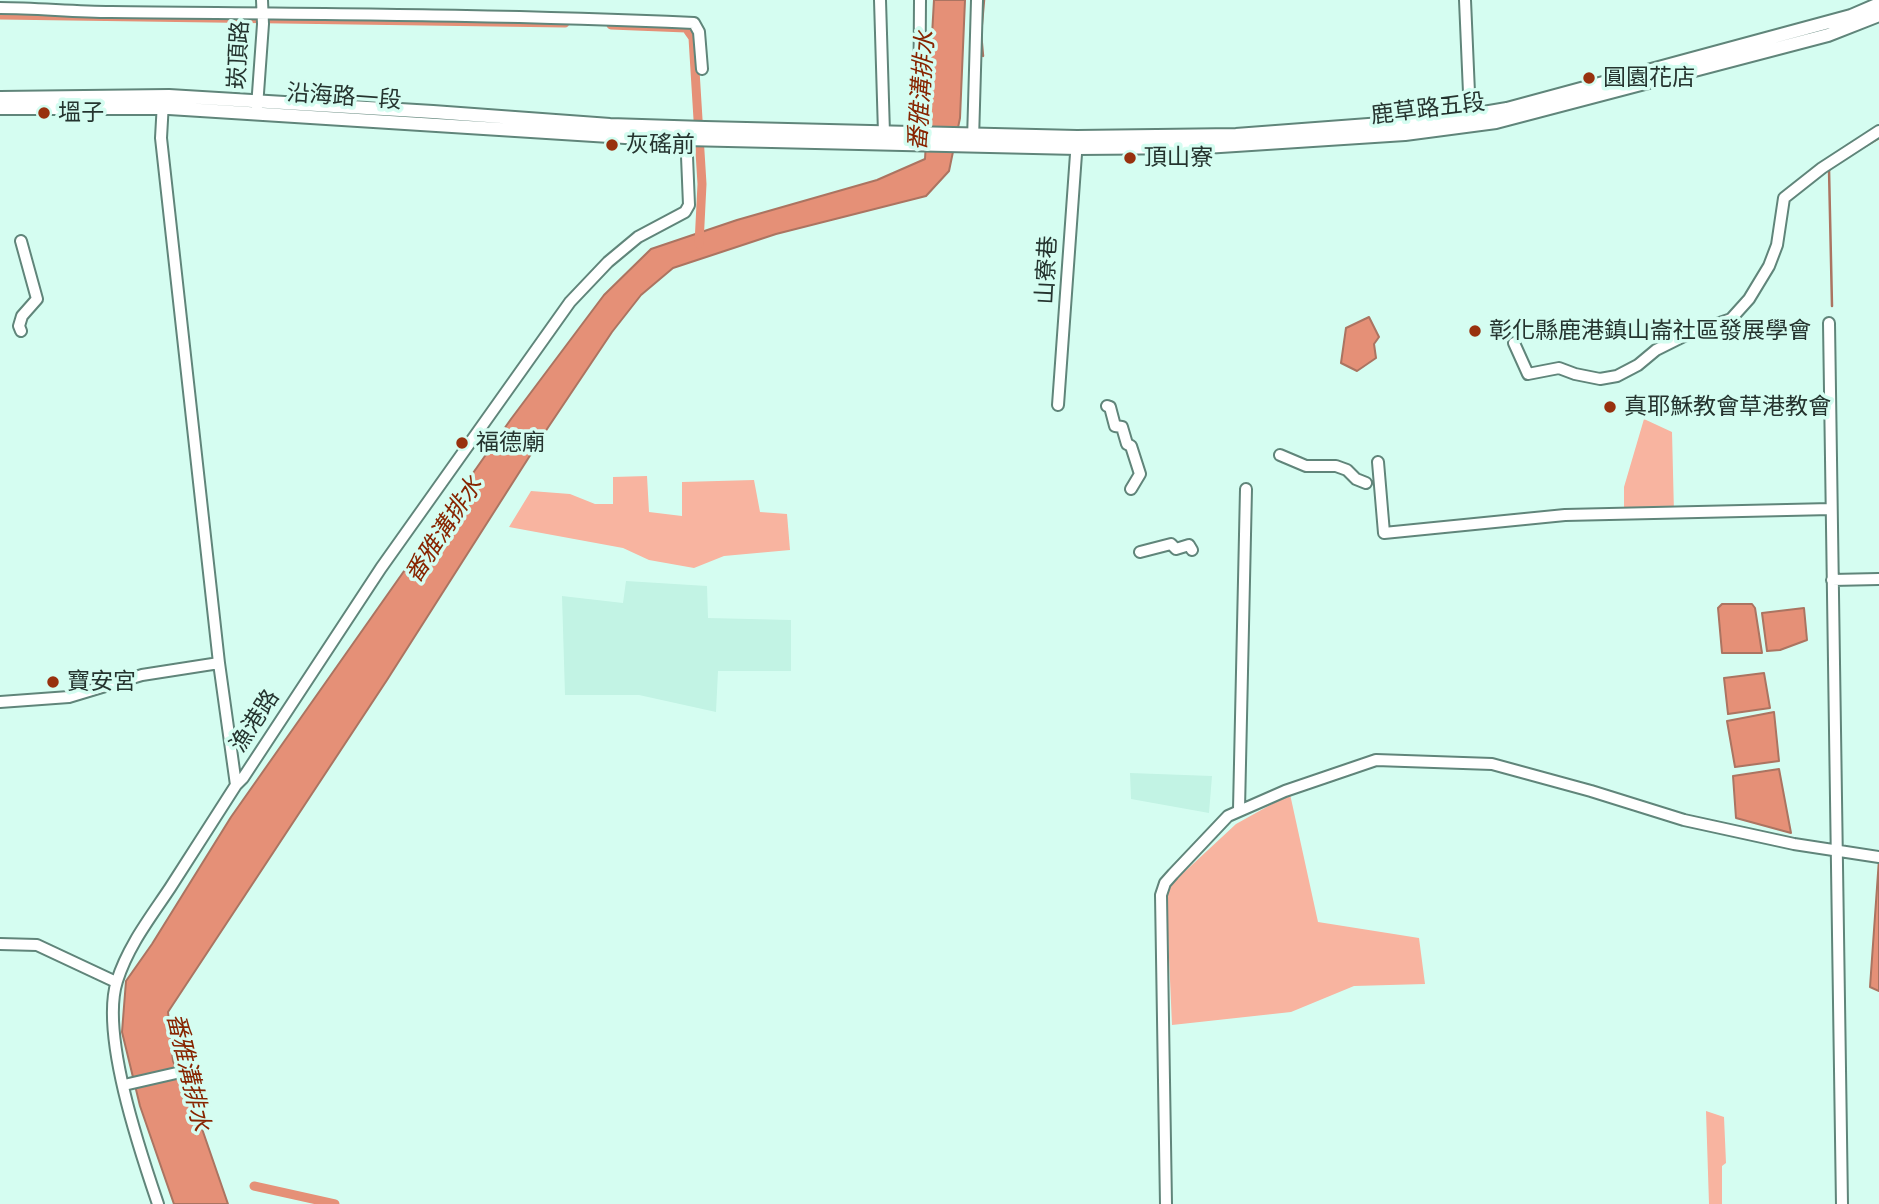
<!DOCTYPE html>
<html>
<head>
<meta charset="utf-8">
<style>
  body { margin:0 }
  canvas { display:block; background:#d5fdf1 }
</style>
</head>
<body>
<canvas width="1879" height="1204"></canvas>
<script>
const ctx = document.querySelector('canvas').getContext('2d');
ctx.lineJoin = 'round';
function paint(path, color) { ctx.fillStyle = color; ctx.fill(path, 'evenodd'); }
function trace(path, color, width, dash) { ctx.strokeStyle = color; ctx.lineWidth = width; ctx.lineCap = dash ? 'butt' : 'round'; ctx.setLineDash(dash || []); ctx.stroke(path); }
function label(font, color, halo, rows, align = 'center') {
  ctx.font = font + ' Raleway,"Noto Sans TC",sans-serif'; ctx.lineWidth = 7; ctx.setLineDash([]); ctx.textBaseline = 'middle'; ctx.strokeStyle = halo; ctx.fillStyle = color; for (const [text, x, y, turn = 0] of rows) {
    ctx.save(); ctx.translate(x, y); ctx.rotate((+turn || 0) * Math.PI / 180); ctx.textAlign = isNaN(turn) ? turn : align; if (halo) ctx.strokeText(text, 0, 0); ctx.fillText(text, 0, 0); ctx.restore();
  }
}
const built = new Path2D(`
  M626 581 707 586 708 618 791 620V671H718L716 712 639 695H565L562 596 623 603Z
  M1130 773 1212 776 1209 813 1131 799Z`);
const green = new Path2D(`
  M1644 419 1672 432 1674 513 1624 510V487Z
  M647 476 649 512 682 516V482L754 480 760 512 787 514 790 550 724 556 694 568 649 560 623 548 509 527 531 491 570 494 595 504H613V477Z
  M1290 794 1318 922 1419 938 1425 984 1354 986 1291 1012 1172 1025 1166 889 1236 824Z
  M1706 1111 1724 1117 1726 1163 1722 1166V1204H1709Z`);
const water = new Path2D(`
  M934 0H965L960 118 949 171 926 196 776 234 673 268 641 295 612 332 545 432 387 680 168 1012 173 1061 200 1123 228 1204H174L140 1106 122 1032 126 981 152 944 231 817 511 419 604 295 651 249 737 220 877 180 925 159Z
  M1369 317 1379 337 1374 344 1376 358 1357 371 1341 363 1346 328Z
  M1722 604H1752L1755 608 1762 653H1722L1718 608Z
  M1804 608 1807 640 1780 650 1767 651 1762 613Z
  M1764 673 1770 708 1728 714 1724 678Z
  M1774 712 1779 761 1735 767 1727 721Z
  M1779 769 1791 833 1736 818 1733 776Z
  M1879 859V991L1870 987Z`);
const stream = new Path2D(`
  M983 56 981 34 984 0
  M1864 147 1879 138
  M1829 169 1832 306`);
const canal = new Path2D(`
  M0 15 565 23
  M611 25 686 28 693 38 702 184 699 244
  M254 1186 335 1204`);
const minor = new Path2D(`
  M880 0 884 133
  M1465 0 1470 116
  M0 8C37 8 74 12 111 12 306 14 499 14 694 23L699 32 702 69
  M163 102 161 138 219 663 236 785
  M257 107 263 24 262 0
  M973 140 977 0
  M919 141 920 0
  M1829 323 1842 1204
  M21 331 19 326 22 316 37 299 21 241
  M1514 343 1528 374 1559 368 1575 374 1600 379 1617 376 1638 365 1656 350 1690 333 1731 319 1749 299 1769 266 1777 245 1784 198 1822 168 1879 131
  M1058 405 1077 140
  M1107 406 1110 407 1115 426 1122 427 1127 444 1131 446 1140 474 1131 489
  M1280 455 1306 466H1336L1347 470 1356 479 1366 483
  M1378 462 1384 533 1565 515 1831 509
  M1140 552 1171 544 1176 549 1189 545 1192 550
  M1832 580 1879 579
  M0 702 69 697 142 675 219 663
  M1239 809 1246 489
  M0 944 37 945 116 982
  M124 1085 194 1069
  M158 1204C140 1151 100 1034 117 981 128 946 150 918 170 888 192 854 214 819 236 785L243 778 381 568 570 302 608 262 638 237 685 212 689 205 686 132
  M1166 1204 1161 895 1165 883 1173 874 1228 816 1285 791 1376 760 1492 764 1591 791 1684 820 1794 844 1879 857`);
const major = new Path2D(`
  M0 98 169 96 433 112 610 125 705 128 1077 137 1236 135 1448 119 1507 109 1851 16 1879 4
  M0 108H169L641 138 1077 148 1205 147 1405 134 1496 122 1828 35 1879 15`);
const markers = [
  [1589,78,7,"#98310e"],
  [44,113,7,"#98310e"],
  [612,145,7,"#98310e"],
  [1130,158,7,"#98310e"],
  [1475,331,7,"#98310e"],
  [1610,407,7,"#98310e"],
  [462,443,7,"#98310e"],
  [53,682,7,"#98310e"]
];
const streetNames = [
  ["崁頂路",239,55,-87],
  ["沿海路一段",344,97,4],
  ["鹿草路五段",1428,109,-7],
  ["山寮巷",1047,270,-87],
  ["漁港路",255,721,-57]
];
const poiNames = [
  ["圓園花店",1603,78],
  ["塭子",58,113],
  ["灰磘前",626,145],
  ["頂山寮",1144,158],
  ["彰化縣鹿港鎮山崙社區發展學會",1489,331],
  ["真耶穌教會草港教會",1624,407],
  ["福德廟",476,443],
  ["寶安宮",67,682]
];
const waterNames = [
  ["番雅溝排水",922,91,-86],
  ["番雅溝排水",444,530,-57],
  ["番雅溝排水",188,1072,77]
];
paint(built, '#c2f3e4');
paint(green, '#f8b4a0');
paint(water, '#e59077');
trace(water, '#ab7461', 2);
trace(stream, '#ab7461', 2.5);
trace(canal, '#e59077', 9);
trace(minor, '#60857a', 14);
trace(major, '#60857a', 16);
trace(minor, '#fff', 10);
trace(major, '#fff', 12);
for (const [x, y, r, color] of markers) { const dot = new Path2D(); dot.arc(x, y, r, 0, 2 * Math.PI); ctx.fillStyle = color; ctx.fill(dot); trace(dot, '#d5fdf1', 2.5); }
label('23px', '#25342f', '#d5fdf1', streetNames);
label('23px', '#25342f', '#d5fdf1', poiNames, 'left');
label('italic 24px', '#872400', '#d5fdf1', waterNames);
</script>
</body>
</html>
